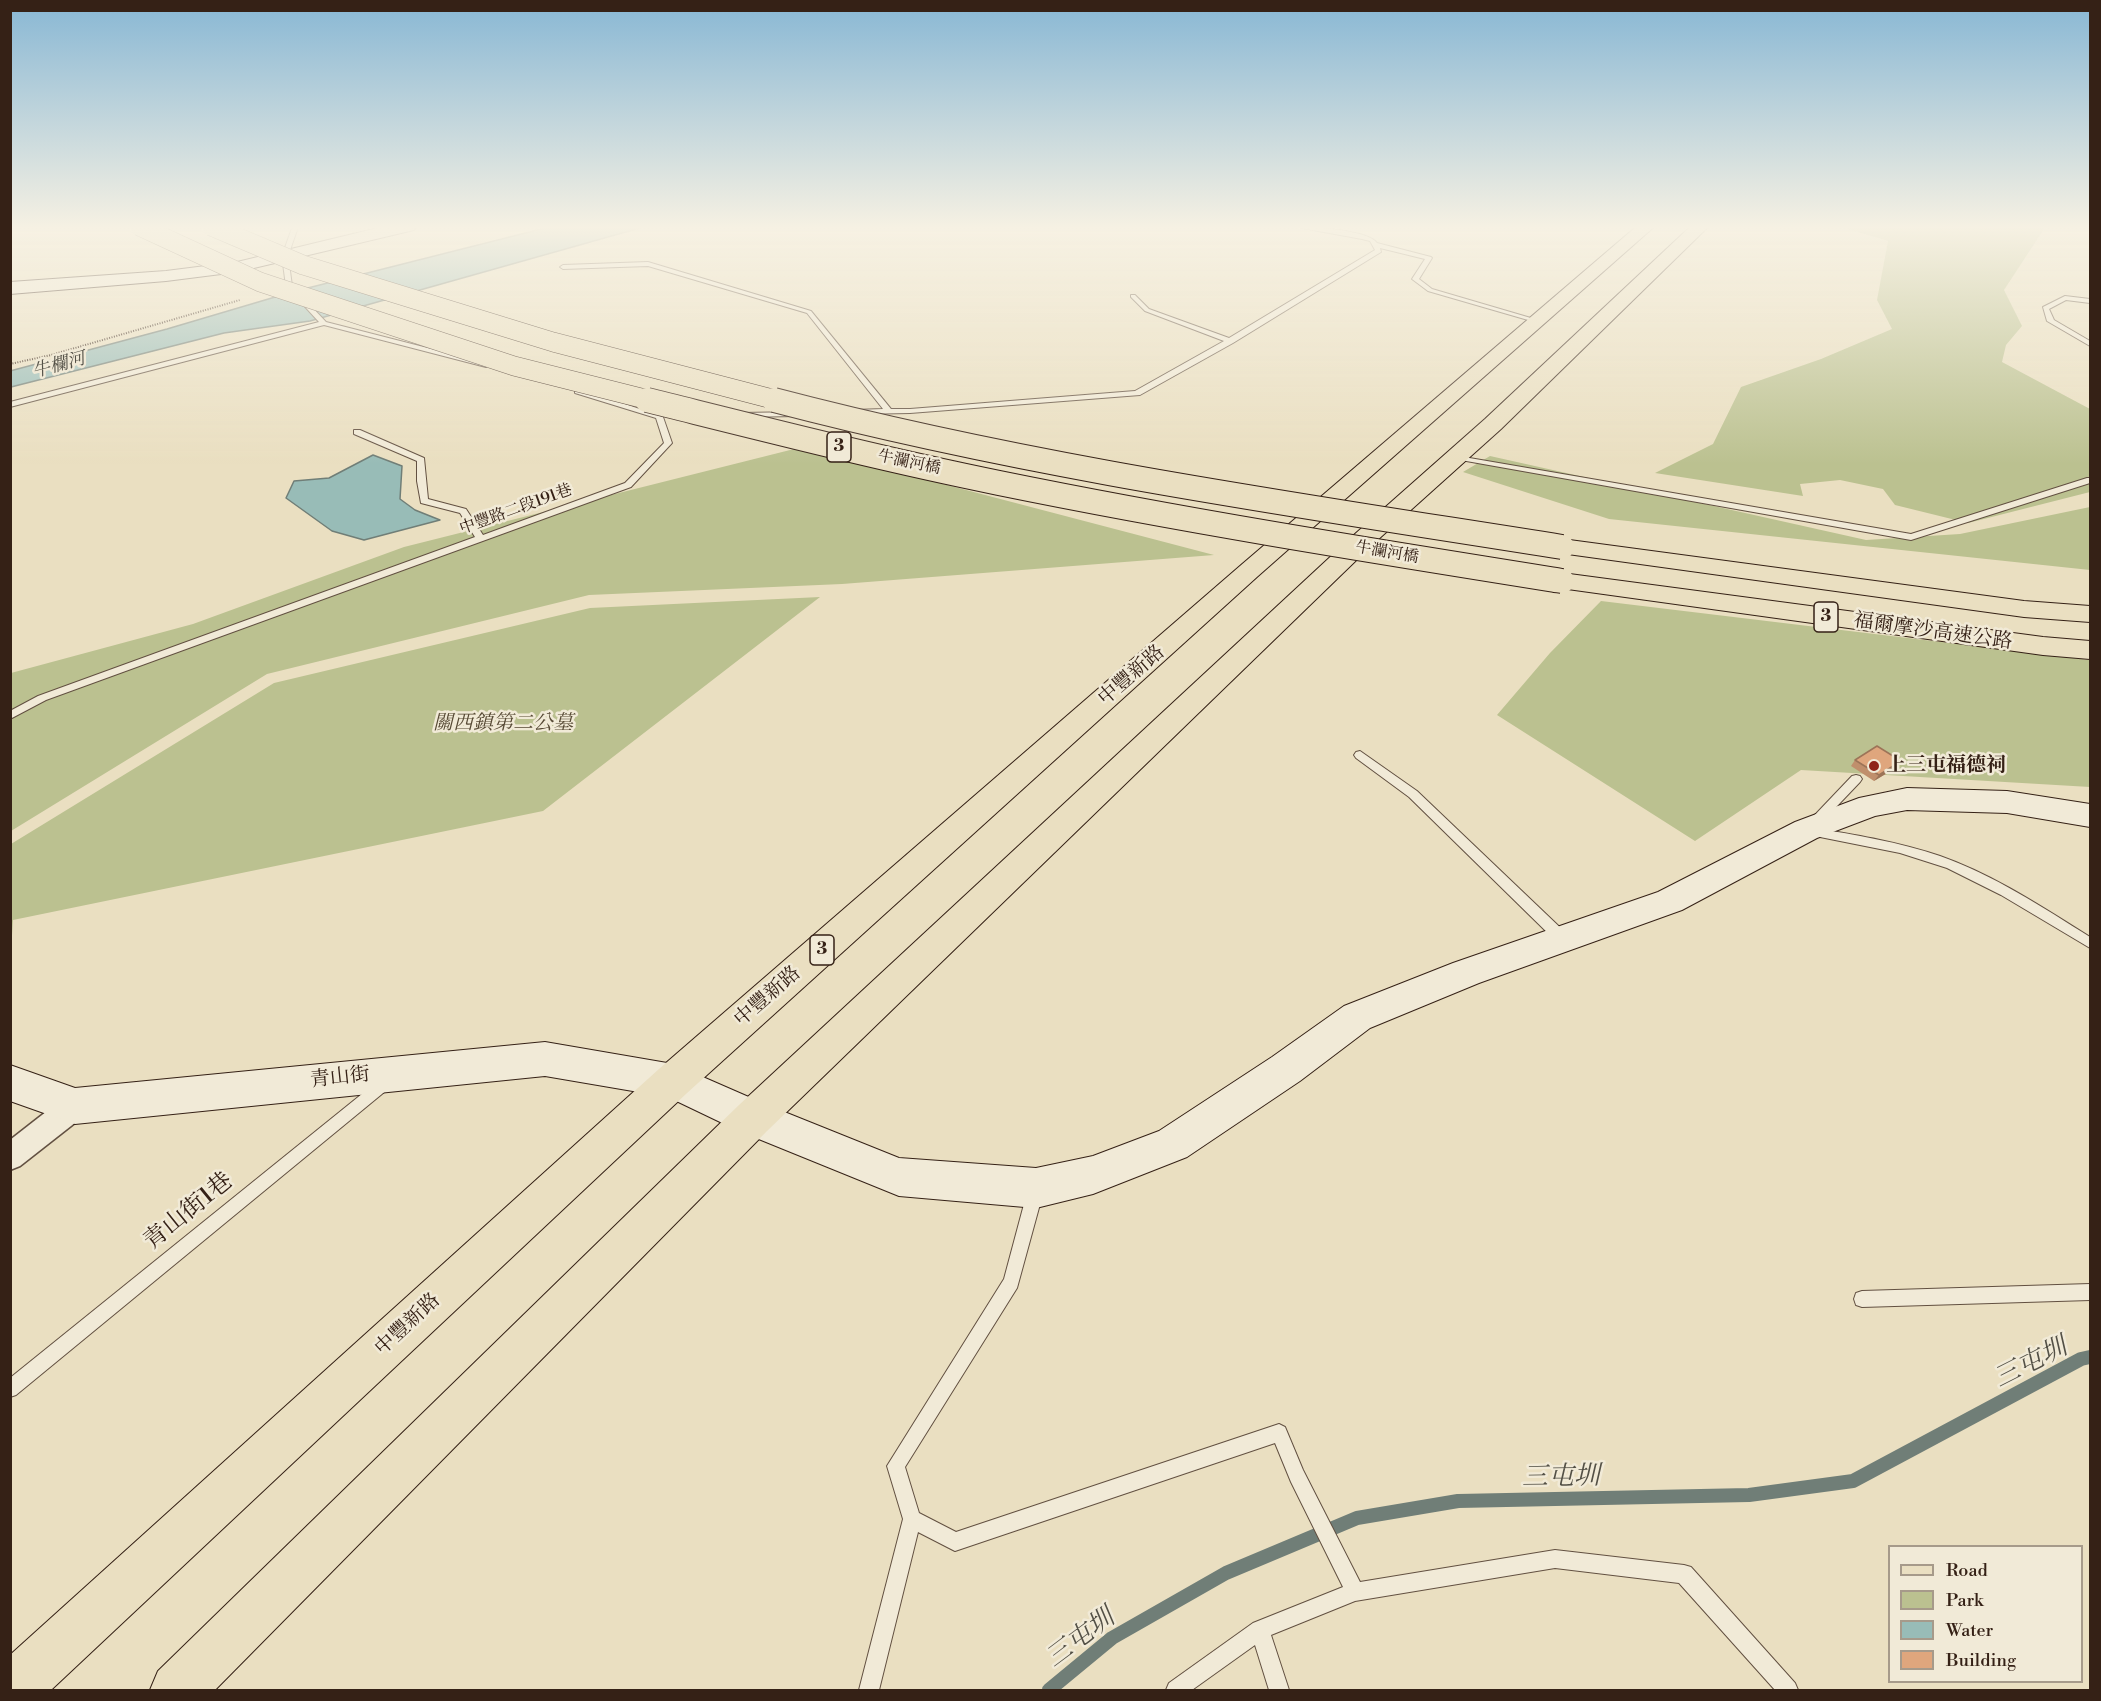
<!DOCTYPE html>
<html>
<head>
<meta charset="utf-8">
<style>
  body { margin:0 }
  #map { position:relative; width:2101px; height:1701px; overflow:hidden; background:#eadfc1; font-family:"Libre Bodoni",serif }
  canvas { display:block }
  .frame { position:absolute; inset:0; border:12px solid #352116; pointer-events:none }
  .legend { position:absolute; left:1888px; top:1545px; width:195px; height:138px; box-sizing:border-box; background:#f1ead7; border:2px solid #a69a8a; margin:0; padding:8px 10px; list-style:none; font-size:18px; color:#352116 }
  .legend li { display:flex; align-items:center; gap:12px; height:30px }
  .legend b { width:30px; border:2px solid #a69a8a }
</style>
</head>
<body>
<div id="map">
<canvas width="2101" height="1701"></canvas>
<div class="frame"></div>
<ul class="legend">
<li><b style="height:8px;background:#eadfc1"></b>Road</li>
<li><b style="height:16px;background:#bbc190"></b>Park</li>
<li><b style="height:16px;background:#98bcb7"></b>Water</li>
<li><b style="height:16px;background:#dfa67d"></b>Building</li>
</ul>
</div>
<script>
const ctx = document.querySelector('canvas').getContext('2d');
ctx.lineJoin = 'round';
function paint(path, color) { ctx.fillStyle = color; ctx.fill(path, 'evenodd'); }
function trace(path, color, width, dash) { ctx.strokeStyle = color; ctx.lineWidth = width; ctx.lineCap = dash ? 'butt' : 'round'; ctx.setLineDash(dash || []); ctx.stroke(path); }
function label(font, color, halo, rows, align = 'center') {
  ctx.font = font + ' "Libre Bodoni","Noto Serif TC",serif'; ctx.lineWidth = 5; ctx.setLineDash([]); ctx.textBaseline = 'middle'; ctx.strokeStyle = halo; ctx.fillStyle = color; for (const [text, x, y, turn = 0] of rows) {
    ctx.save(); ctx.translate(x, y); ctx.rotate((+turn || 0) * Math.PI / 180); ctx.textAlign = isNaN(turn) ? turn : align; if (halo) ctx.strokeText(text, 0, 0); ctx.fillText(text, 0, 0); ctx.restore();
  }
}
const green = new Path2D(`
  M1838 226H2046L2004 290 2022 326 2006 345 2002 362 2090 409V492L1968 523 1895 505 1883 489 1840 480 1800 484 1803 496 1655 473 1713 444 1741 387 1821 359 1892 329 1877 300 1888 241Z
  M802 447 1214 555 842 584 589 595 267 674 11 831V673L193 624 404 547Z
  M1490 456 1866 540 1960 534 2090 507V570L1609 519 1463 472Z
  M820 597 543 811 13 920 11 951V844L274 683 590 608Z
  M1601 601 2090 660V787L1801 770 1695 841 1497 715 1550 653Z`);
const water = new Path2D(`
  M553 226H647L310 321 224 333 11 387 10 371 167 329 292 292Z
  M373 455 402 466 400 499 415 510 440 520 364 540 332 531 286 498 294 481 329 478Z`);
const stream = new Path2D(`
  M1049 1690 1112 1638 1226 1573 1357 1518 1458 1501 1749 1495 1853 1481 2081 1359 2090 1357`);
const path = new Path2D(`
  M10 364 51 355 240 300`);
const lane = new Path2D(`
  M288 226 298 227 288 256 292 286 326 322 486 363V367L324 325 10 407V402L319 322 286 286 282 256 292 228Z
  M1291 226C1308 226 1369 230 1377 243L1431 257 1432 258 1419 279 1432 289 1541 321 1535 322 1428 291 1412 279 1425 259 1380 248 1381 252 1233 343 1140 395 910 413 857 414H854V410L883 409 807 313 648 266 563 269 560 267 563 265 648 262 811 311 891 409H910L1135 391 1224 341 1145 311 1131 297V295H1135L1149 309 1229 338 1375 250 1370 241 1362 239Z
  M2065 296 2090 299V303L2066 300 2049 309 2054 320 2090 341V346L2047 321 2043 307Z
  M575 389H581L663 417 672 443 631 487 46 700 10 719V711L38 696 475 537 460 513 421 503 417 481V461L354 434V430H360L424 458 428 499 466 509 483 535 625 483 664 443 656 418 575 393Z
  M800 412V416H797L740 417 736 415 740 413Z
  M1452 455 1911 534 2087 478H2090V483L1911 540 1455 459 1451 457Z
  M1360 751 1417 791 1568 935 1569 939 1568 943H1558L1409 797 1356 758 1354 755 1356 752Z
  M1856 775 1860 776 1862 779 1860 782 1820 824H1812L1810 821 1812 818 1852 776Z
  M1814 828C1856 835 1899 842 1940 856 1994 875 2042 907 2090 937V948L2001 895 1947 868 1900 853 1810 835 1808 832 1810 829Z
  M383 1079 388 1081 390 1085 388 1089 16 1395 10 1397V1378L378 1081Z
  M1035 1186 1040 1188 1043 1193 1017 1288 905 1467 919 1513 956 1532 1279 1424 1285 1427 1303 1470 1360 1582 1555 1550 1684 1565 1691 1567 1795 1683 1798 1690H1775L1679 1583 1555 1568 1355 1601 1271 1635 1289 1690H1269L1255 1645 1192 1690H1166L1169 1683 1253 1623 1343 1587 1291 1482 1275 1443 955 1551 918 1532 879 1690H859L903 1519 887 1466 1004 1279 1027 1193 1030 1188Z
  M2090 1284V1300L1862 1307 1856 1305 1854 1299 1856 1293 1862 1291Z`);
const street = new Path2D(`
  M75 1094 85 1097 88 1106 85 1115 20 1166 10 1170V1140L65 1097Z`);
const secondary = new Path2D(`
  M386 226H416L414 230 237 272 166 281 10 294V282L166 271 237 262Z
  M1907 788 2007 791 2090 804V827L2007 813 1907 810 1875 816 1817 838 1682 910 1479 983 1370 1028 1300 1081 1187 1157 1093 1194 1036 1208 899 1196 739 1131 668 1097 545 1076 75 1124 10 1101V1065L75 1088 545 1042 673 1064 767 1105 899 1158 1036 1168 1093 1156 1159 1131 1272 1057 1344 1006 1453 963 1658 892 1795 822 1859 798Z`);
const primary = new Path2D(`
  M1637 226H1655L1258 576 687 1093 51 1690H10V1655L659 1069 1240 566Z
  M1691 226H1709L1501 429 1373 544 767 1131 215 1690H150L158 1671 739 1105 1355 534 1485 419Z`);
const highway = new Path2D(`
  M1562 539 2024 601 2090 606V622L2024 617 1553 552 1549 547 1553 542Z
  M1562 573 2043 637 2090 641V659L2043 655 1553 587 1549 581 1553 575Z`);
const highwayBridgeFar1 = new Path2D(`
  M139 226 260 282 514 366 653 401
  M211 226 303 265 553 342 780 401`);
const highwayBridge = new Path2D(`
  M647 400C764 429 881 459 999 483 1185 521 1374 551 1562 581
  M774 400C1033 468 1298 505 1562 547`);
const wall = new Path2D(`
  M1855 760 1901 761 1897 767 1874 781 1851 766Z`);
const shadedWall = new Path2D(`
  M1901 761 1897 767 1874 781 1879 775Z`);
const building = new Path2D(`
  M1877 746 1901 761 1879 775 1855 760Z`);
const markers = [
  [1874,766,6,"#8f2418"]
];
const farStreetnames = [
  ["牛瀾河橋",909,463,12],
  ["中豐路二段191巷",516,510,-20],
  ["牛瀾河橋",1387,553,10]
];
const farWaternames = [
  ["牛欄河",59,366,-15]
];
const shields = [
  [839,447,24],
  [1826,617,24],
  [822,950,24]
];
const shieldNames = [
  ["3",839,447],
  ["3",1826,617],
  ["3",822,950]
];
const streetNames = [
  ["福爾摩沙高速公路",1933,632,8],
  ["中豐新路",1132,676,-41],
  ["中豐新路",768,997,-41],
  ["青山街",340,1078,-6],
  ["中豐新路",408,1325,-43]
];
const parkNames = [
  ["關西鎮第二公墓",503,724]
];
const poiNames = [
  ["上三屯福德祠",1886,766]
];
const nearStreetnames = [
  ["青山街1巷",189,1212,-39]
];
const nearWaternames = [
  ["三屯圳",2031,1364,-27],
  ["三屯圳",1561,1478,-1],
  ["三屯圳",1081,1639,-37]
];
paint(green, '#bbc190');
paint(water, '#98bcb7');
trace(water, '#707e77', 1.5);
trace(stream, '#707e77', 14);
trace(lane, '#625041', 2);
trace(street, '#625041', 3);
trace(secondary, '#352116', 2);
trace(primary, '#352116', 2);
trace(highway, '#352116', 2);
trace(path, '#352116', 2, [1, 1.5]);
paint(lane, '#f1ead7');
paint(street, '#f1ead7');
paint(secondary, '#f1ead7');
paint(primary, '#eadfc1');
paint(highway, '#eadfc1');
trace(highwayBridgeFar1, '#352116', 20, []);
trace(highwayBridge, '#352116', 26, []);
trace(highwayBridgeFar1, '#eadfc1', 19);
trace(highwayBridge, '#eadfc1', 24);
paint(wall, '#c08f6c');
paint(shadedWall, '#9c7458');
paint(building, '#dfa67d');
trace(building, '#9c7458', 1.5);
const sky = ctx.createLinearGradient(0, 0, 0, 464);
sky.addColorStop(0, '#88b7d4');
sky.addColorStop(0.49, '#f6f1e3');
sky.addColorStop(1, '#f6f1e300');
ctx.fillStyle = sky;
ctx.fillRect(0, 0, 2101, 464);
for (const [x, y, r, color] of markers) { const dot = new Path2D(); dot.arc(x, y, r, 0, 2 * Math.PI); ctx.fillStyle = color; ctx.fill(dot); trace(dot, '#f1ead7', 2); }
label('16px', '#352116', '#f1ead7', farStreetnames);
label('italic 18px', '#535046', '#f1ead7', farWaternames);
for (const [x, y, w] of shields) { const box = new Path2D(); box.roundRect(x - w / 2, y - 15, w, 30, 4.5); ctx.fillStyle = '#f1ead7'; ctx.fill(box); trace(box, '#352116', 1.5); }
label('bold 18px', '#352116', null, shieldNames);
label('20px', '#352116', '#f1ead7', streetNames);
label('italic 20px', '#564934', '#f1ead7', parkNames);
label('bold 20px', '#352116', '#f1ead7', poiNames, 'left');
label('24px', '#352116', '#f1ead7', nearStreetnames);
label('italic 26px', '#535046', '#f1ead7', nearWaternames);
</script>
</body>
</html>
